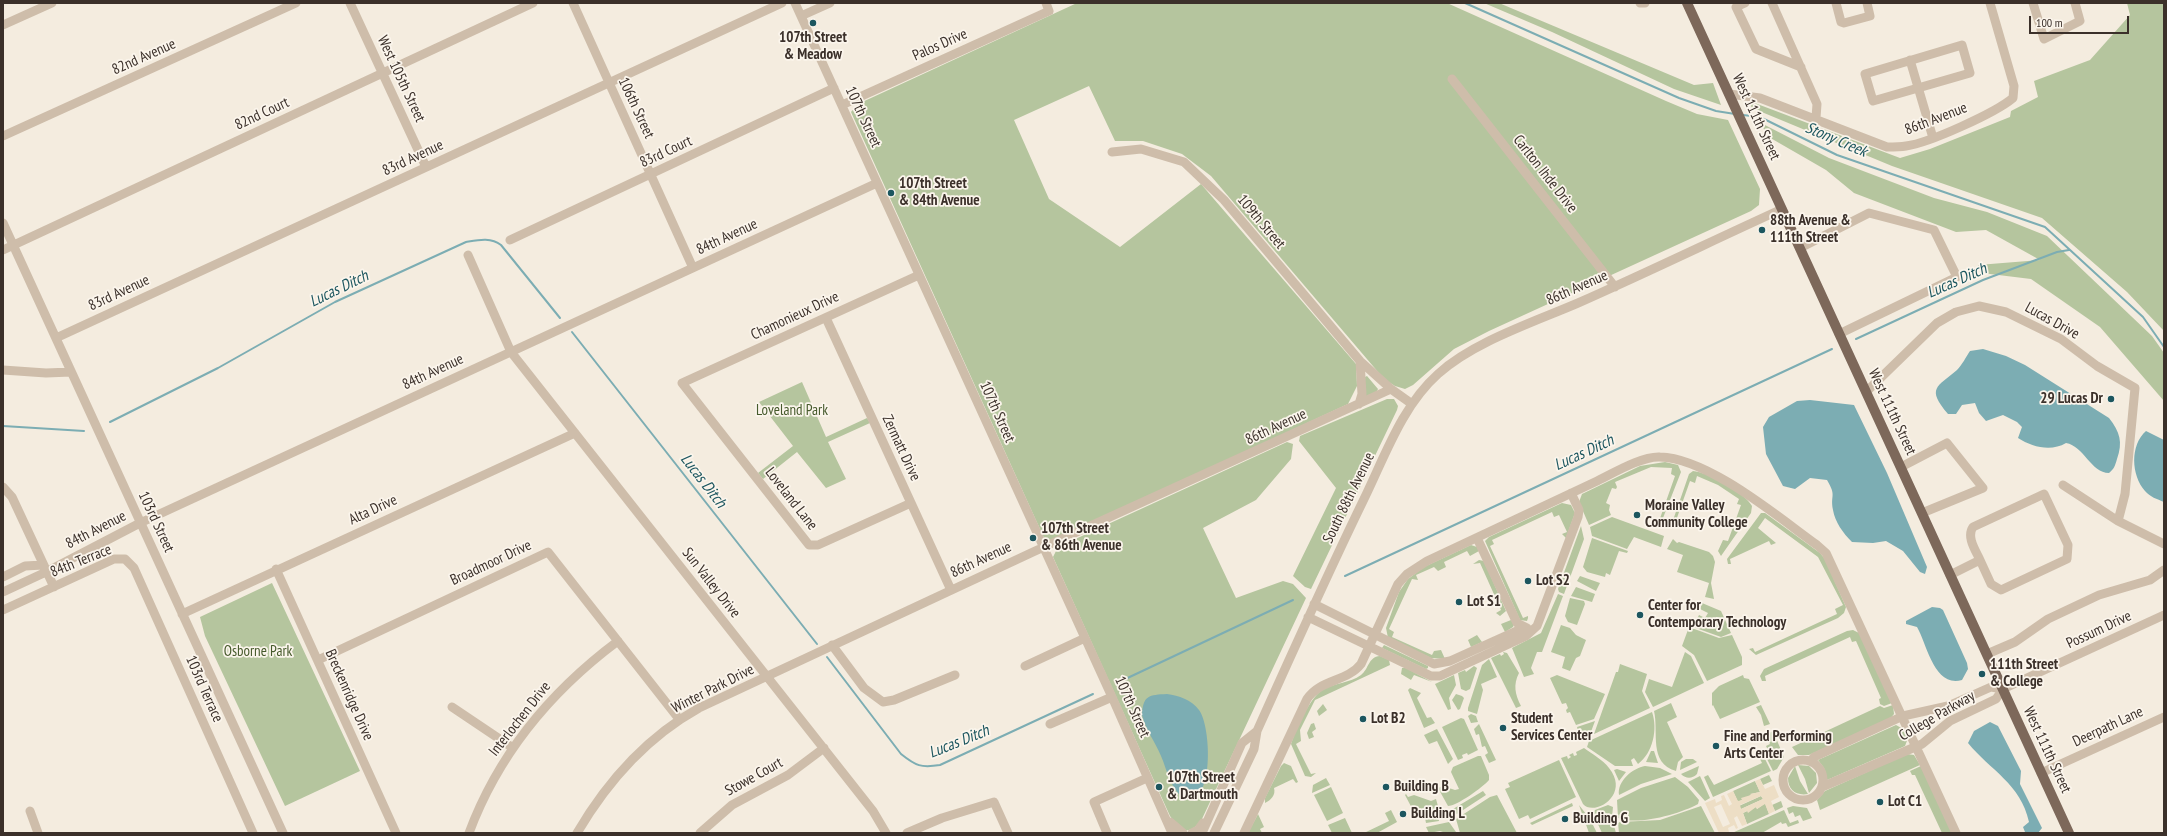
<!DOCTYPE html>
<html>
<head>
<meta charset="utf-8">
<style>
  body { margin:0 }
  #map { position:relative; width:2167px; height:836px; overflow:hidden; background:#f4ecdf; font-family:"PT Sans Narrow",sans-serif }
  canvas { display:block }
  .frame { position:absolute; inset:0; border:4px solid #3b302a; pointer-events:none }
  .scale { position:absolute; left:2029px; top:16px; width:100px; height:18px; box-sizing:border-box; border:2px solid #3b302a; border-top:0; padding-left:5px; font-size:12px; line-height:14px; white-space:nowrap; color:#3b302a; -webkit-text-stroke:3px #fbf5ec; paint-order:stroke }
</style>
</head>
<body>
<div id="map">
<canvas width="2167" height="836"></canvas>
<div class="frame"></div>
<div class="scale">100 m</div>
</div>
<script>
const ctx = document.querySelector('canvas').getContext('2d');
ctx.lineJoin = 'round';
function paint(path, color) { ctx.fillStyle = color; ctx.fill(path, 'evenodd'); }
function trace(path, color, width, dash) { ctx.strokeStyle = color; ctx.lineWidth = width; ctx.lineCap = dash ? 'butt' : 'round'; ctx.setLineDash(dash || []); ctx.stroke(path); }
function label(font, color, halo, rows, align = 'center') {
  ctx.font = font + ' "PT Sans Narrow",sans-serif'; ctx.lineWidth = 3.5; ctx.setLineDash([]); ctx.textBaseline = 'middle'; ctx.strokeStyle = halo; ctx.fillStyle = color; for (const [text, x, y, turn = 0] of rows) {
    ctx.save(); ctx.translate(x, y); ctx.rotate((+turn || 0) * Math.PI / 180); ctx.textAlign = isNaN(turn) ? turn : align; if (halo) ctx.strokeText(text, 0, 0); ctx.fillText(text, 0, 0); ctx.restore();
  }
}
const green = new Path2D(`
  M1077 3H1447L1666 101 1697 114 1728 120 1760 189 1759 205 1751 211 1489 331 1454 349 1413 385 1405 389 1395 386 1384 379 1211 176 1182 154 1143 141H1115L1089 86 1014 120 1049 199 1120 247 1201 184 1356 364 1357 386 1348 404 1053 541 1044 538 851 112 858 104Z
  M1484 3H1499L1694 85 1713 83 1721 105 1674 89 1552 32Z
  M2127 3H2164V331L2127 292 2042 218 1892 166 1752 108 1750 104 1752 102 1900 158 1930 149 2010 117 2011 111 2038 97 2034 81 2090 60 2130 15Z
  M1761 123 1829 158 1934 198 1987 212 2047 236 2152 336 2164 353V401L2100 327 2031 279 1982 273 1978 265 2040 260 1986 230 1956 232 1854 193 1826 170 1767 136Z
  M1367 376 1378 389 1376 393 1364 398 1365 377Z
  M802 382 826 437 867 418 870 423 828 442 846 479 826 488 797 452 763 479 758 473 793 446 759 402Z
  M1387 399H1394L1398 406 1397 410 1311 589 1305 587 1293 576 1336 488 1299 441 1300 436Z
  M1287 442 1293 444 1291 459 1256 500 1203 528 1236 598 1283 581 1293 584 1306 598 1201 821C1188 836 1181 832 1170 816L1053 557 1058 547Z
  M1665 462 1678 465 1681 472 1661 523 1658 524 1675 476 1671 474 1672 468 1651 467 1615 482 1617 487 1616 489 1612 488 1606 503 1610 505 1609 510 1611 515 1589 525 1579 502 1582 494 1640 466Z
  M1693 471C1708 472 1745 493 1752 506L1751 513 1721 556 1718 551 1723 540 1728 541 1741 505 1737 504 1739 499 1718 485 1697 476 1695 483 1690 481 1673 529 1671 526 1689 474Z
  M1562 503 1571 505 1575 513 1566 538 1562 534 1567 532 1559 515 1554 517 1552 512 1492 540 1494 544 1490 546 1523 618 1528 616V618L1527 621 1520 620 1485 541 1489 537Z
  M1761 513H1765L1820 553 1825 559 1846 607 1844 613 1838 618 1756 655 1749 649 1753 648 1755 652 1837 614 1835 609 1843 605 1818 557 1765 518 1758 528 1776 543 1771 545 1769 541 1730 559 1731 564H1728L1727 559Z
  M1612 517 1664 536 1661 547 1634 537 1627 549 1592 536 1590 527Z
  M1581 526 1584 539 1564 594 1559 592 1558 589Z
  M1592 538 1628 551 1627 553 1619 551 1610 575 1606 573 1605 577 1587 572 1583 567Z
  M1673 539 1677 543 1679 542 1709 552 1713 556 1715 562 1711 583 1714 599 1705 597 1709 583 1677 572 1683 555 1667 549Z
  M1471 545 1477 547 1479 551 1470 556 1467 551 1444 562 1446 567 1438 571 1434 567 1416 575 1418 580 1412 579 1389 629 1394 632 1392 637 1432 655 1434 651 1441 650 1445 659 1431 658 1388 638 1386 628 1399 592 1408 579 1424 567Z
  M1479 560 1484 561 1506 611 1500 616 1496 613 1501 610 1480 563 1473 564Z
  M1580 576 1600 583 1596 591 1577 581Z
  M272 583 360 771 285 806 205 636 200 617Z
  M1576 587 1595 594 1592 602 1571 596Z
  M1558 594 1563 596 1542 652H1537L1531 668 1534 674 1524 677 1512 648 1541 633Z
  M1570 598 1584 601 1585 604 1577 625 1568 622 1565 616Z
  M1702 603 1721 611 1731 633 1721 637 1693 627 1699 615 1705 618 1708 613 1700 609Z
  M1511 620 1514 624 1513 627 1505 632 1501 624Z
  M1561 625 1570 628 1576 635 1586 640 1580 656 1576 658 1570 671 1562 668 1565 657 1551 652Z
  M1689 627 1719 638 1732 635 1742 657V665L1707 681 1694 655 1682 646Z
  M1853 630 1859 633 1892 703 1884 706 1880 704 1879 699 1881 698 1856 641 1852 642 1850 637 1765 676 1766 681H1762L1760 676 1764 669 1847 631Z
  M1477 635 1482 642 1471 647 1468 640Z
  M1384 645 1428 666V668L1426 669 1382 648Z
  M1503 652 1507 653 1519 673C1513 685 1515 694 1521 706L1516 708 1491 658 1500 654 1501 656 1504 654Z
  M1685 652 1691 656 1704 683 1653 707 1645 692 1649 679 1672 687Z
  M1380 656 1389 660 1390 665 1315 700 1300 730 1301 741 1296 744 1311 774 1316 773 1311 777 1305 776 1291 744C1296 730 1310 696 1324 689 1335 683 1350 683 1361 675 1369 669 1368 657 1380 656Z
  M1489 659 1497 677 1481 684 1483 690 1477 714 1468 711V708L1482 665Z
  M1620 664 1647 674 1642 691 1650 708 1594 734 1616 672H1618Z
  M1474 666 1477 668 1470 689 1466 691 1461 689 1458 673 1465 670 1466 672Z
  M1402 668H1406L1432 682 1414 675 1411 680 1401 674Z
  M1454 675 1456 685 1449 698 1451 709 1448 710 1435 684Z
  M1557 675 1605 694 1594 719 1576 725 1570 712 1567 713 1566 710 1568 708 1566 703 1562 704 1550 678Z
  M1743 675 1744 678 1749 679 1760 702 1720 719 1713 705 1712 706V693L1719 686Z
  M1410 688 1421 693 1417 698 1427 718 1431 717 1435 723 1424 728 1408 690Z
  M1456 694 1462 696 1464 698 1460 709 1458 710 1452 700Z
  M1671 703 1677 717 1667 722 1683 757 1678 762 1676 771C1648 763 1659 732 1654 711Z
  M1323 704 1327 710 1319 716 1317 711Z
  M1761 705 1770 724 1764 726 1761 715 1756 707Z
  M1893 705 1894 714 1890 719 1809 755H1798L1792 747 1880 706 1884 708Z
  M1652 712C1658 729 1653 753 1638 764L1634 758 1631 760 1633 766H1615L1587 747 1589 741Z
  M1471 714 1476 716 1478 722 1471 723 1468 716Z
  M1461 718 1464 719 1478 750 1468 755 1467 753 1462 755 1463 758 1458 760 1442 727Z
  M1595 721 1589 737 1581 741 1577 727Z
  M1314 723 1316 729 1312 732 1314 737 1309 739 1307 733 1311 724Z
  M1479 724 1496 760 1489 763 1485 755 1488 753 1485 746 1482 747 1479 734 1476 735 1474 729Z
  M1896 725 1903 729 1908 738 1905 746 1827 780 1824 768 1818 760Z
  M1437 729 1453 759 1448 764 1437 741 1429 744 1424 735Z
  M1773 731 1784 757 1777 769 1773 771 1764 753 1768 750 1766 746 1770 744 1766 735Z
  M1584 748C1592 754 1603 760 1609 768 1631 795 1594 817 1583 804L1561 758 1567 756 1568 759 1571 757 1569 755 1573 753 1574 756 1577 755 1576 752Z
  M1651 751H1654L1658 763 1646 762Z
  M1761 751 1771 771 1713 797 1704 777 1708 775 1714 785 1762 763 1757 753Z
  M1907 754 1914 755 1920 765 1820 810 1817 800 1825 791Z
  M1478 756H1481L1489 775V780C1483 787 1457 806 1448 806L1438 788 1443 786 1455 790 1459 789 1451 772 1453 767Z
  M1686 759H1693L1697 762 1680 770 1681 762Z
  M1559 760 1576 797 1530 819 1528 815 1519 819 1505 789 1510 787 1508 783Z
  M1284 763 1291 766 1298 782 1296 783 1293 779 1274 788C1276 795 1271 800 1265 803V798L1281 766Z
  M1798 765 1809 766 1816 773 1817 783 1809 793 1805 779Z
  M1645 766 1660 768 1672 774 1641 784 1619 795C1617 781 1633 768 1645 766Z
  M1699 766 1697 774C1692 779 1686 779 1681 774Z
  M1795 766 1800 781 1808 794C1796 796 1788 790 1788 778Z
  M1921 766 1952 833H1942L1915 775H1912L1910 771Z
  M1617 769 1626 772 1619 781 1614 770Z
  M1769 775 1772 781 1763 785 1760 779Z
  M1700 776 1710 798 1705 801 1688 782Z
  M1675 777 1688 787 1699 800 1698 804C1680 814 1637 826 1618 818L1617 800 1641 788Z
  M1326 778 1330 785 1312 793 1313 785Z
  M1755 781 1760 792 1751 794V795L1738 802 1733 791Z
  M1331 787 1343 813 1327 821 1314 795Z
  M1483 791 1486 795 1457 814 1454 813 1453 809Z
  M1406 794 1408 797 1414 795 1431 801 1436 799 1439 810 1421 815 1415 814 1405 795Z
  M1497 795 1517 833H1460L1456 819 1490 797Z
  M1761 796 1763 799 1741 809 1739 806Z
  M1781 801 1783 807 1775 811 1772 805Z
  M1572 803 1573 806 1532 825 1530 823Z
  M1765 803 1769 814 1747 824 1743 813 1756 807 1757 809Z
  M1579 805 1590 819 1597 833H1589Z
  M1608 805 1613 807 1612 817 1593 814 1595 810Z
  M1701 806 1715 833H1619L1618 823 1620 822 1660 820Z
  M1793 806 1807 808 1812 818 1803 821 1800 815 1795 817 1793 812 1789 814 1787 808Z
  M1391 810 1397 822 1377 833H1364L1389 821 1385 813Z
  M1784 810 1790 823 1798 820 1799 823 1788 827 1786 823 1782 824 1781 822 1762 833H1732Z
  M1258 814 1264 827 1260 829 1262 833H1248Z
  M1438 815 1439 821 1426 823 1425 818Z
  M1345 818 1352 833H1332L1328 825Z
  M1600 818 1613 822 1616 833H1602L1597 822Z
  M1449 822 1456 832 1446 833 1440 831 1429 833 1426 827Z`);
const plaza = new Path2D(`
  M1760 779 1765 789 1774 785 1779 797 1771 801 1775 811 1769 814 1765 804 1757 809 1756 807 1748 813 1747 811 1743 813 1747 824 1742 826 1737 816 1734 818 1738 828 1736 829 1734 825 1728 828 1729 832 1719 833 1705 803 1715 799 1716 803 1722 800 1721 796 1724 795 1729 806 1732 804 1727 794 1733 791 1738 801 1742 800 1741 798 1751 795 1750 794 1760 792 1755 781ZM1761 796 1763 799 1741 809 1740 805ZM1721 804 1730 824 1723 827 1714 807Z`);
const water = new Path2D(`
  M1983 349 2006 356 2025 365 2109 418C2120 432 2123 442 2117 459 2115 466 2114 469 2109 473 2091 473 2084 446 2066 443 2051 452 2032 447 2018 438L2022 427 2017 422 2003 415 1986 421 1979 413 1975 403 1962 405 1956 414H1948C1926 388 1937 387 1957 370 1962 365 1966 357 1970 351Z
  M1810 400 1854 405 1887 473 1927 567 1925 574 1920 572 1903 551 1886 541 1873 543 1852 542C1843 533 1835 522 1833 510 1830 494 1837 497 1827 480L1810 478 1795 489 1783 486 1766 454 1763 427 1769 417 1797 401Z
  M2146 431 2164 440V502C2157 499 2150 497 2145 491 2131 475 2130 445 2146 431Z
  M1932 607 1940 608 1943 610 1967 663 1968 669 1962 680C1934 688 1927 644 1917 627L1906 624V621Z
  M1167 694C1179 696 1191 699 1199 710 1210 724 1214 791 1193 798 1189 800 1185 799 1182 797 1170 787 1167 770 1161 756 1155 742 1146 730 1142 715 1143 695 1149 695 1167 694Z
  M1990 722 1998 726 2021 771 2020 784 2042 828 2038 833 2025 832 2023 827 2029 822C2021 784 1990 770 1968 743L1974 731Z`);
const stream = new Path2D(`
  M1465 3 1679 98 1716 111 1735 114
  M1743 115 1760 117 1837 155 2045 227 2143 317 2164 347
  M572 332 817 644
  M1856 339 1983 280 2057 252 2069 250
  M110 422 218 368 335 302 466 242C478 240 491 237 501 245L560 318
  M3 426 84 431
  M1345 576 1832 349
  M827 657 901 754C916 766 921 768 940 765L1093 694
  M1119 682 1293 600`);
const minor = new Path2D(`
  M350 3 426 167
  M573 3 693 268
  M795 3 1112 697 1172 833
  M1640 3H1645
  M1745 3 1736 7 1756 49 1801 67
  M1772 3 1817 104 1816 118
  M1836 3 1841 22 1844 23 1870 16 1867 3
  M2033 3 2044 39 2080 21 2075 3
  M801 16 830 3
  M3 25 52 3
  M1962 45 1970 73 1873 101 1865 74Z
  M1910 60 1933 138
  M1452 79 1615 287
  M1729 94 1760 98 1887 147C1893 147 1900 147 1906 146 1929 143 1995 113 2013 98L2014 86 1990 3
  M842 105 1049 11 1046 3
  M3 136 296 3
  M1112 152 1141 149 1184 162 1224 200 1360 361 1391 389
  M3 223 283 833
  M510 240 834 88
  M1800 248 1869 213 1934 230 1957 277 1839 334
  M3 250 533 3
  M468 255 511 352 873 811 886 833
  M826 318 951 590
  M56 338 782 3
  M3 370 46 373 71 372
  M1866 392 1937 323 1956 312 1979 306 2006 312 2061 339 2097 366 2135 388 2125 494 2118 521
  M1359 404 1362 394 1360 361
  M1901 467 1947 443 1983 488 1922 513
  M2063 485 2118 521 2164 544
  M3 487 12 497 54 587
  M911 503 818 545H809L682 383 919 275
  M1477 538 1517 623 1527 628
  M276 569 396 833
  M1950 575 1980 560 1991 584 2001 590 2067 559 2068 545 2044 494 1973 527C1966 537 1976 551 1980 560
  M3 577 25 566 43 565
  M3 592 46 572 140 523 877 183
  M1314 604 1434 664 1450 661 1523 628
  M3 610 114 559H125L134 568 253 833
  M182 614 575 433
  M1308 617 1431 676H1440L1526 636 1537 626 1578 517 1579 510 1571 493
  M832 645 864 688 883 702 894 700 955 675
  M1987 654 2015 642 2048 619 2099 595 2150 580 2164 570
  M318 660 548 552 679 719
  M1025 666 1085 638
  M2003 689 2164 615
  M452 707 513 748
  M1050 724 1112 697
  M1783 780a20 20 0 1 1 40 0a20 20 0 1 1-40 0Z
  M1811 761 1814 757 1903 716 1948 706 1991 687 2003 689
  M2041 773 2164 717
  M1822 787 1922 744 1950 721 1996 699 2003 689
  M30 811 38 833
  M1170 822 1183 833
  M469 833C498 755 551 691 618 641
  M577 833C607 782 647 737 699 708L1033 552 1391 389 1412 404
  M700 833 732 805 788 775 824 748
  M907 833 942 818 994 802 1008 833
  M1107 833 1094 802 1147 778
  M1192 833 1198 830 1203 823
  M1202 833 1242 743 1257 731
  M1214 833 1254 749 1257 731C1292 653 1327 575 1364 499 1385 456 1402 406 1438 374 1473 342 1534 322 1578 303 1646 273 1714 240 1782 209
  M1244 833 1307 699C1320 679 1347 682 1361 664L1398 584 1407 574 1427 561C1483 535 1539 508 1595 482 1612 474 1641 456 1660 457 1708 458 1778 517 1817 545L1826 553 1956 833`);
const major = new Path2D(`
  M1687 3 2069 833`);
const markers = [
  [813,23,4,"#1c565f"],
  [891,193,4,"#1c565f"],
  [1762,230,4,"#1c565f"],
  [2111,399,4,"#1c565f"],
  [1637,515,4,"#1c565f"],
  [1033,538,4,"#1c565f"],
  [1528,581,4,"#1c565f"],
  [1459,602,4,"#1c565f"],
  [1640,615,4,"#1c565f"],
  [1982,674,4,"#1c565f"],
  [1363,719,4,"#1c565f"],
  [1503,728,4,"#1c565f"],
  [1716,746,4,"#1c565f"],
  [1159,787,4,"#1c565f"],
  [1386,787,4,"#1c565f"],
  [1880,802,4,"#1c565f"],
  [1403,814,4,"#1c565f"],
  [1565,819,4,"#1c565f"]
];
const poiNames = [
  ["107th Street",813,38,"center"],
  ["& Meadow",813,55,"center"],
  ["107th Street",899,184],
  ["& 84th Avenue",899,201],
  ["88th Avenue &",1770,221],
  ["111th Street",1770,238],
  ["29 Lucas Dr",2103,399,"right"],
  ["Moraine Valley",1645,506],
  ["Community College",1645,523],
  ["107th Street",1041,529],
  ["& 86th Avenue",1041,546],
  ["Lot S2",1536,581],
  ["Lot S1",1467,602],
  ["Center for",1648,606],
  ["Contemporary Technology",1648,623],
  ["111th Street",1990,665],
  ["& College",1990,682],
  ["Lot B2",1371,719],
  ["Student",1511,719],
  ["Services Center",1511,736],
  ["Fine and Performing",1724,737],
  ["Arts Center",1724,754],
  ["107th Street",1167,778],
  ["& Dartmouth",1167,795],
  ["Building B",1394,787],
  ["Lot C1",1888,802],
  ["Building L",1411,814],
  ["Building G",1573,819]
];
const streetNames = [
  ["Palos Drive",940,45,-24],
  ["82nd Avenue",144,57,-24],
  ["West 105th Street",401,79,65],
  ["106th Street",636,108,65],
  ["82nd Court",262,114,-25],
  ["107th Street",863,117,65],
  ["West 111th Street",1756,117,65],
  ["86th Avenue",1936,119,-21],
  ["83rd Court",666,152,-25],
  ["83rd Avenue",413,158,-25],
  ["Carlton Ihde Drive",1545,174,52],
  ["109th Street",1261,222,50],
  ["84th Avenue",727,237,-25],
  ["86th Avenue",1577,288,-24],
  ["83rd Avenue",119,293,-25],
  ["Chamonieux Drive",795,316,-25],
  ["Lucas Drive",2052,321,29],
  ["84th Avenue",433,372,-25],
  ["107th Street",997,412,66],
  ["West 111th Street",1892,412,65],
  ["86th Avenue",1276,427,-25],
  ["Zermatt Drive",901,448,65],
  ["South 88th Avenue",1349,498,-64],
  ["Loveland Lane",791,499,52],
  ["Alta Drive",373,510,-25],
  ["103rd Street",156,522,65],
  ["84th Avenue",96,530,-27],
  ["86th Avenue",981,560,-25],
  ["84th Terrace",81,561,-22],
  ["Broadmoor Drive",491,563,-25],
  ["Sun Valley Drive",711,583,52],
  ["Possum Drive",2099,630,-25],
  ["103rd Terrace",204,689,66],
  ["Winter Park Drive",713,689,-27],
  ["Breckenridge Drive",349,695,66],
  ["107th Street",1132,707,66],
  ["College Parkway",1937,716,-30],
  ["Interlochen Drive",520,719,-52],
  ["Deerpath Lane",2108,727,-25],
  ["West 111th Street",2047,750,65],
  ["Stowe Court",754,777,-29]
];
const parkNames = [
  ["Loveland Park",792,411],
  ["Osborne Park",258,652]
];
const waterNames = [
  ["Stony Creek",1836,140,23],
  ["Lucas Ditch",1957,281,-24],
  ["Lucas Ditch",339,289,-26],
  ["Lucas Ditch",1584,453,-25],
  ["Lucas Ditch",703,481,52],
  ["Lucas Ditch",959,742,-22]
];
paint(green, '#b5c59e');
paint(plaza, '#eddec5');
paint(water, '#7cadb3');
trace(stream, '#7cadb3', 2);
trace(minor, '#cebdaa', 9);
trace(major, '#7d685a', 10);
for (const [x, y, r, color] of markers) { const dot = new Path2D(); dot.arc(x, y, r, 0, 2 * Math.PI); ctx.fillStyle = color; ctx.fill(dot); trace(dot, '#fbf5ec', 1.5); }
label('bold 15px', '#3b302a', '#fbf5ec', poiNames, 'left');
label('15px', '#3b302a', '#fbf5ec', streetNames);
label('15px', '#465a2c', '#fbf5ec', parkNames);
label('italic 16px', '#1c565f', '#fbf5ec', waterNames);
</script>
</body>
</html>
